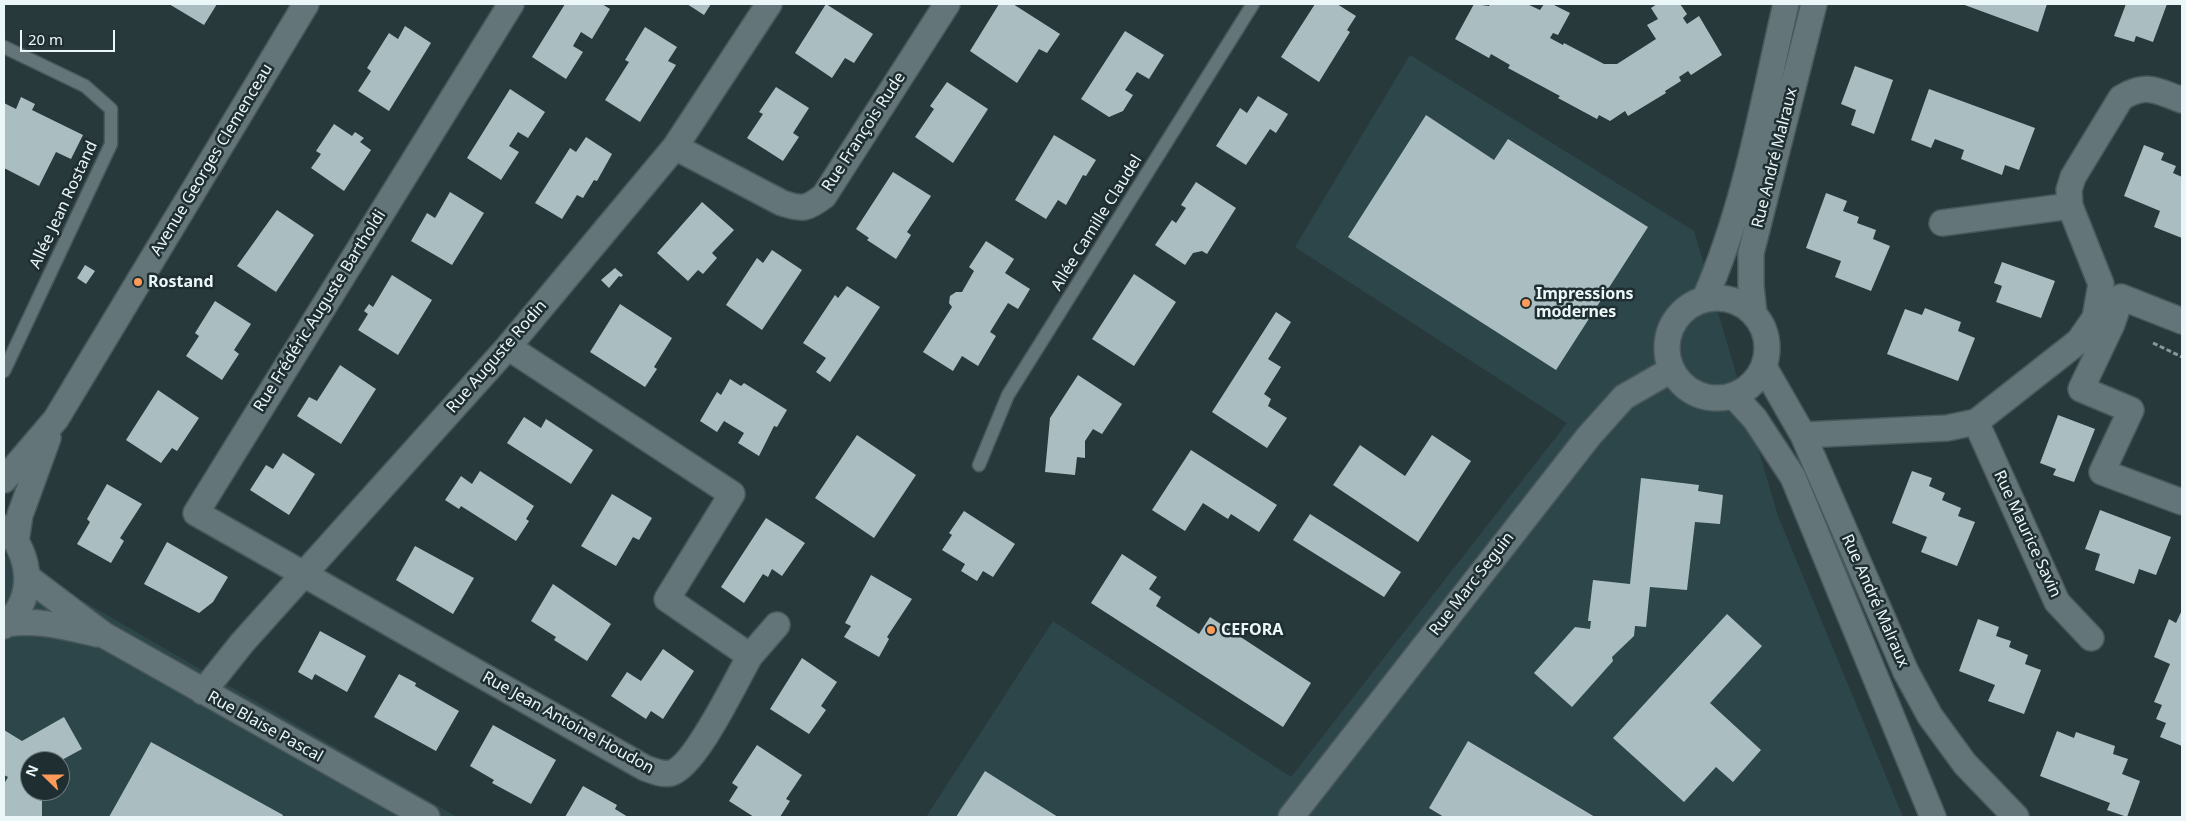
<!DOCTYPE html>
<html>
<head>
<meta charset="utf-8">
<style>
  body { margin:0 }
  #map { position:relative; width:2186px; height:821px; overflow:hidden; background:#28393c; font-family:"Noto Sans",sans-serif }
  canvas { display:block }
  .frame { position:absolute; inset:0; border:5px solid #ebf6f8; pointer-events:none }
  .north { position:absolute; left:20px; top:751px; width:50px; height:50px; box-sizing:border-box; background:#1e2e31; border:1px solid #707e81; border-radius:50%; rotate:292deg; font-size:14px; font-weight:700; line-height:20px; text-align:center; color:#ebf6f8 }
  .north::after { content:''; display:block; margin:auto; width:18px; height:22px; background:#fe9b59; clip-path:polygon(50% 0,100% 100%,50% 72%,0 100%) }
  .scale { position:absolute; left:20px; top:30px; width:95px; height:22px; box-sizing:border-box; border:2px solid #ebf6f8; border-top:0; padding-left:6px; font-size:15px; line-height:18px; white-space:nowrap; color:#ebf6f8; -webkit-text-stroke:4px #1e2e31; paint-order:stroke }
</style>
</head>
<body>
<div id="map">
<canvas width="2186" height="821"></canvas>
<div class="frame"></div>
<div class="north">N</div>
<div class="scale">20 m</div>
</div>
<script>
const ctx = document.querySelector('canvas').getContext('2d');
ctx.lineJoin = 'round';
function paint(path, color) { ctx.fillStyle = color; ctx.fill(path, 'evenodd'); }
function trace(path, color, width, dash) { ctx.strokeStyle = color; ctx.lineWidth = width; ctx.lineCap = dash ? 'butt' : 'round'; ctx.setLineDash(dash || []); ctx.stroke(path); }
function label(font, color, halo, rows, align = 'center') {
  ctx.font = font + ' "Noto Sans",sans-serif'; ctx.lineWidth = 5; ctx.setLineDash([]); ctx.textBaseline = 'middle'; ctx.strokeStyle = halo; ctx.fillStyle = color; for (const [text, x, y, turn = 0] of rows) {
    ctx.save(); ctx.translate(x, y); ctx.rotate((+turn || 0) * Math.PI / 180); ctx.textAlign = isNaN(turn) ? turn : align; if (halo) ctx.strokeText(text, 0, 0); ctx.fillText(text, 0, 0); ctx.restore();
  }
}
const built = new Path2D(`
  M1410 55 1694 231 1778 516 1903 817H926L1053 621 1291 777 1567 423 1295 247Z
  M4 555 186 661 457 817H4ZM30 761H60V791H30Z`);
const building = new Path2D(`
  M169 4H217L204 25Z
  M565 4H602L610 9 592 39 581 32 573 46 583 52 566 79 532 57Z
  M687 4H711L704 15Z
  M826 4 873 34 854 63 845 58 832 78 795 53Z
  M999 4H1013L1060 34 1047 53 1039 49 1017 83 970 51Z
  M1315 4H1337L1356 16 1347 30 1350 32 1319 82 1281 57Z
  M1474 4 1489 6 1490 4H1527L1540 10 1544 4H1552L1570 13 1558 35 1553 33 1550 38 1563 45 1564 43 1604 64H1617L1656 39 1647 25 1658 19 1651 8 1657 4H1680L1687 14 1683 18 1687 24 1699 16 1722 55 1691 75 1688 71 1679 77 1681 81 1665 91 1666 93 1628 116 1625 111 1610 121 1599 115 1597 119 1558 98 1560 96 1508 68 1510 65 1491 54 1489 58 1455 39Z
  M1962 4H2047L2038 32Z
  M2126 4H2167L2153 42 2136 36 2134 42 2114 36Z
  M405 26 431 43 389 111 358 91 371 71 367 68 389 33 398 39Z
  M645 27 677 47 668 61 676 65 640 122 605 100 629 62 625 60Z
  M1125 31 1164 55 1149 79 1137 72 1125 90 1133 95 1123 111 1109 117 1081 99Z
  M1855 66 1893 80 1874 134 1851 125 1856 110 1841 104Z
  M947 82 988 109 953 163 915 137 934 109 930 106Z
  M776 87 809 108 793 133 799 137 783 161 747 138 763 114 759 112Z
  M510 89 545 112 528 138 518 132 509 146 519 152 501 180 467 158Z
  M1929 89 2035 128 2019 170 2005 165 2002 175 1961 159 1964 150 1935 139 1931 148 1911 140Z
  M1258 96 1288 114 1276 133 1270 129 1246 165 1216 146 1240 108 1247 113Z
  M21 97 35 104 32 110 83 135 71 159 56 152 39 186 4 168V103L16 109Z
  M1426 115 1494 160 1508 139 1648 227 1556 370 1348 237Z
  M334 124 352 136 355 132 364 138 360 142 371 150 344 191 311 168 321 154 316 151Z
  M1054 135 1096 160 1086 176 1083 175 1066 205 1058 200 1046 219 1015 200Z
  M586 137 612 154 597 181 594 180 583 198 577 195 562 219 535 203 570 148 576 152Z
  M2144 145 2164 153 2161 160 2176 166 2173 173 2182 177V238L2154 227 2160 211 2124 196Z
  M893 172 931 196 907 232 911 235 896 259 867 240 869 238 856 229Z
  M1196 182 1236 208 1207 254 1202 251 1193 253 1185 265 1155 245 1172 220 1176 223 1186 208 1181 205Z
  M450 192 484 213 452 265 411 241 427 213 435 218Z
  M1826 193 1847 201 1843 211 1859 217 1857 223 1876 230 1873 239 1890 246 1871 291 1835 277 1841 261 1806 248Z
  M702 202 734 230 712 253 717 258 703 274 698 270 688 281 657 253Z
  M277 210 314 235 276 292 237 266Z
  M986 241 1014 259 1005 273 1030 289 1018 309 1008 303 990 332 996 336 978 366 962 356 953 371 923 352 952 307 949 303 950 296 956 292H962L974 271 969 267Z
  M772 250 802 270 762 330 726 305 757 258 763 263Z
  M2002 262 2055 281 2041 318 1996 302 2002 286 1994 283Z
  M85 265 95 271 86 284 77 278Z
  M615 268 623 275 621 277 619 276 609 288 601 280Z
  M1134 274 1176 302 1134 366 1092 339Z
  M392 275 432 300 398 355 358 330 368 314 364 311 369 304 373 307Z
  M847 286 880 307 830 382 816 372 826 358 803 343 835 295 838 298Z
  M215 301 251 324 234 350 239 354 222 380 186 356 199 336 195 333Z
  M620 304 672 338 654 367 657 369 645 387 590 352Z
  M1925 308 1961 322 1958 331 1975 338 1958 381 1887 354 1905 309 1922 315Z
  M1276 312 1291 322 1268 359 1281 367 1264 394 1271 399 1268 406 1287 418 1267 448 1212 412Z
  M340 365 376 389 341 444 297 416 309 397 317 401Z
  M1078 375 1122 404 1102 434 1093 429 1085 441V458L1077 457 1075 475 1045 472 1050 418Z
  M730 379 741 386 744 383 787 410 777 427 774 426 759 456 738 443 744 433 724 421 717 432 700 421 717 392 721 395Z
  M158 390 199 418 177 451 172 448 161 463 126 440Z
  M2058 415 2095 429 2074 482 2053 475 2056 469 2040 463Z
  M524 417 541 428 546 419 593 450 571 484 507 443Z
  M857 435 916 475 874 538 815 498Z
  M1432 435 1471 461 1418 542 1333 485 1360 445 1405 476Z
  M1191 450 1277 505 1259 532 1231 514 1228 519 1203 503 1185 531 1152 510Z
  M283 453 315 474 289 515 250 490 266 465 273 469Z
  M480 471 534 506 526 519 529 521 516 541 461 506 459 509 445 500 461 476 472 484Z
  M1912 471 1932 478 1929 486 1945 493 1942 500 1961 508 1958 516 1975 522 1957 566 1921 552 1927 537 1892 523Z
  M1641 478 1699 485 1698 491 1723 495 1720 524 1695 522 1687 590 1650 587 1646 627 1635 626 1634 636 1612 657 1613 661 1572 707 1534 673 1575 627 1590 629 1591 621H1588L1593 580 1630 584Z
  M107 484 142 504 120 538 124 541 111 563 77 544 90 522 87 519Z
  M612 494 652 518 639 540 633 537 616 566 581 546Z
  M2100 510 2171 537 2156 575 2139 569 2134 584 2095 570 2100 554 2085 549Z
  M964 511 1015 544 993 577 983 571 977 581 961 571 965 564 942 550 952 535 949 533Z
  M1310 514 1401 572 1384 597 1293 540Z
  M766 518 805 543 782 576 772 569 768 577 763 574 744 603 721 587Z
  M167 542 228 577 213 602 199 613 144 584Z
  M415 546 474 578 453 614 396 580Z
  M1122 554 1157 577 1149 589 1161 597 1156 606 1199 634 1210 617 1311 683 1283 727 1091 603Z
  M871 575 912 599 887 637 889 639 879 657 844 637 851 626 845 623Z
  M553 584 611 624 587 661 554 640 556 637 531 621Z
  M2182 610V746L2160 737 2166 723 2156 719 2162 705 2154 702 2170 664 2154 657 2169 619 2176 623Z
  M1727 614 1762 646 1710 703 1761 750 1733 782 1716 767 1684 802 1613 738Z
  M1978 619 1999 627 1996 636 2011 641 2009 647 2028 655 2025 664 2041 670 2024 714 1988 701 1995 685 1959 671Z
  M320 631 366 656 347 692 315 674 312 680 298 672Z
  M663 649 694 671 663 719 651 711 646 719 611 696 627 672 641 681Z
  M802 658 837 682 821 706 826 710 809 734 770 709Z
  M399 674 416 683 415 686 459 711 436 751 374 717Z
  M64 717 82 749 60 761H30V791H42V817H4V784L8 777 4 775V730L22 741Z
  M493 725 556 760 531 804 492 783 494 780 470 766Z
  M2057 731 2074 738 2076 732 2115 746 2113 754 2128 759 2122 774 2140 781 2127 817 2107 810 2110 803 2040 776Z
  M1468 741 1595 817H1444L1429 808Z
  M151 742 283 815 282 817H109Z
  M757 745 802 775 786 799 790 801 780 817H754L729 801 738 787 732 783Z
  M985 771 1058 817H956Z
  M583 786 617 805 615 809 628 817H565Z`);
const path = new Path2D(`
  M2153 343 2182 357`);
const lane = new Path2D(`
  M4 47 85 86 111 109V144L4 371
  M979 465 1008 395 1253 4`);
const street = new Path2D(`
  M675 147 782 203C803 210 807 209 824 196L947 4
  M1942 223 2070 206
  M1667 348a50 50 0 1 1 100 0a50 50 0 1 1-100 0Z
  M1705 298C1746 205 1763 102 1786 4
  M1754 314 1751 286V253L1814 4
  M2182 321 2121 297 2112 324 2081 389 2131 410 2102 472 2182 502
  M508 347 732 494 667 599 750 656C736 680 696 766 671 773 662 775 654 771 645 768L196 513 511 4
  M1764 367 1803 435 1906 672 1930 716 1965 764 2016 817
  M1734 396 1755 419 1793 477 1933 817
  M1976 422 2057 602 2091 638
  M1803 435 1947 428 1976 422 2079 341 2095 318 2101 284 2070 206 2069 190 2073 177 2121 98C2146 82 2157 91 2182 100
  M4 480 56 419 306 4
  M16 541 20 515 48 438
  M27 577 104 635 427 817
  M6 624C38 619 66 627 97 634
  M4 626C36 598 32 558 6 528
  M750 656 777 625
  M203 692 242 643 508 347 675 147 769 4
  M1291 817 1589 436 1624 397 1671 370`);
const markers = [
  [138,282,5,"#fe9b59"],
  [1526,303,5,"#fe9b59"],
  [1211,630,5,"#fe9b59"]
];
const streetNames = [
  ["Rue François Rude",864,132,-57],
  ["Rue André Malraux",1775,158,-76],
  ["Avenue Georges Clemenceau",212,160,-59],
  ["Allée Jean Rostand",64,205,-65],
  ["Allée Camille Claudel",1097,223,-58],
  ["Rue Frédéric Auguste Bartholdi",320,311,-58],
  ["Rue Auguste Rodin",497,357,-49],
  ["Rue Maurice Savin",2027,534,65],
  ["Rue Marc Seguin",1472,584,-52],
  ["Rue André Malraux",1875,601,66],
  ["Rue Jean Antoine Houdon",568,723,29],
  ["Rue Blaise Pascal",265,727,29]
];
const poiNames = [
  ["Rostand",148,282],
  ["Impressions",1536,294],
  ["modernes",1536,312],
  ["CEFORA",1221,630]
];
paint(built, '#2c464a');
paint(building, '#aabec2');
trace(lane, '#49585a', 15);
trace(street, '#49585a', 28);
trace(path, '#8a989b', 3, [5, 2.5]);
trace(lane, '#637579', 12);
trace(street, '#637579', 25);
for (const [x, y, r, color] of markers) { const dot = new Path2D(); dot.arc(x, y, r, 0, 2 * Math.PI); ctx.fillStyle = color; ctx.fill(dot); trace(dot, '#1e2e31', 2); }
label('16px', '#ebf6f8', '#1e2e31', streetNames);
label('bold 16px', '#ebf6f8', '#1e2e31', poiNames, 'left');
</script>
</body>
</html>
